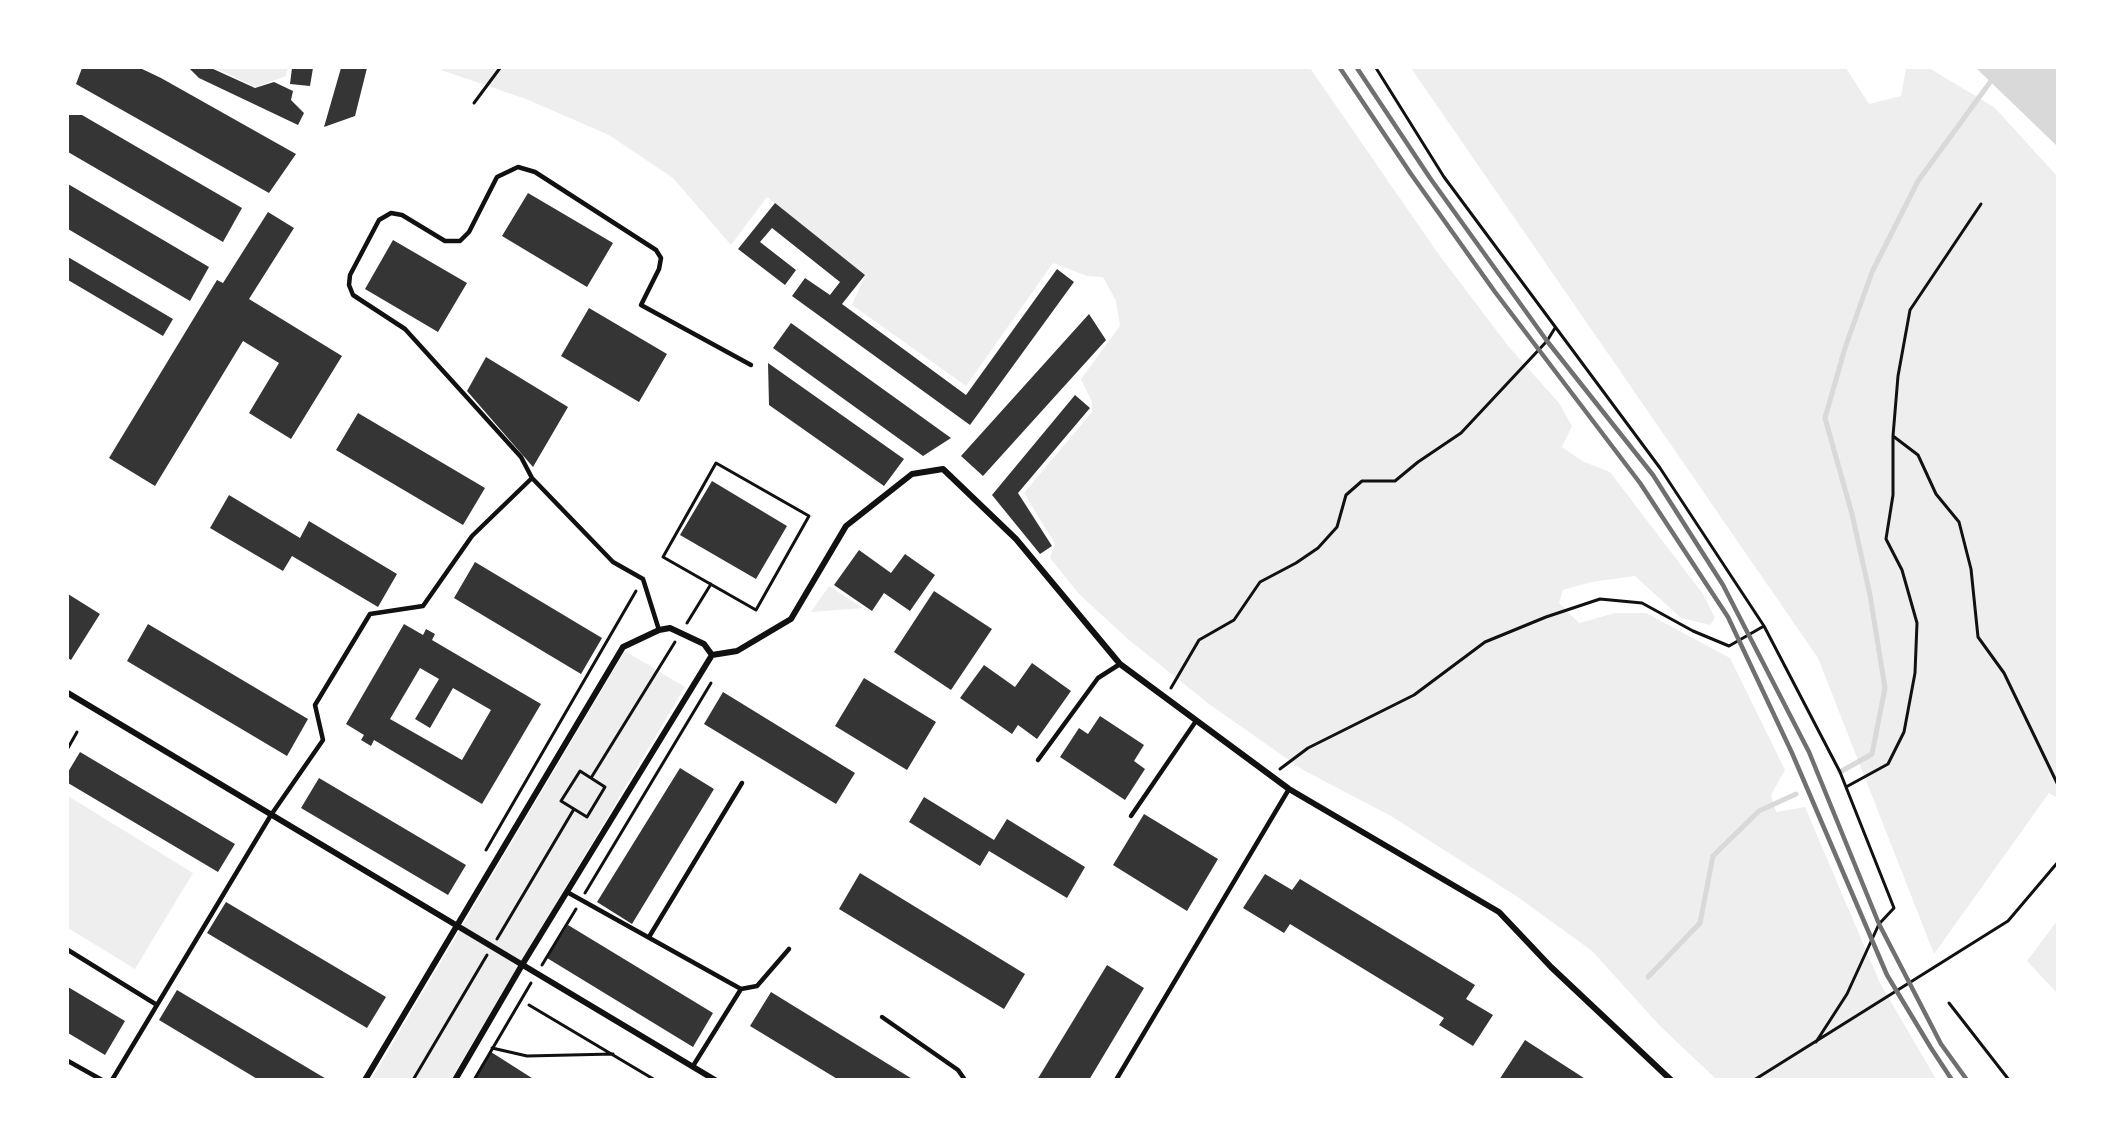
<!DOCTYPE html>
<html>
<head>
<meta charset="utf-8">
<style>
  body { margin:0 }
  #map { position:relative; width:2125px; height:1147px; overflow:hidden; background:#fff; font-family:Inter,sans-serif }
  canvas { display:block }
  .frame { position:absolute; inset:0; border:69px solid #fff; pointer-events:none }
</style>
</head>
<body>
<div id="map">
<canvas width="2125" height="1147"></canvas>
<div class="frame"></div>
</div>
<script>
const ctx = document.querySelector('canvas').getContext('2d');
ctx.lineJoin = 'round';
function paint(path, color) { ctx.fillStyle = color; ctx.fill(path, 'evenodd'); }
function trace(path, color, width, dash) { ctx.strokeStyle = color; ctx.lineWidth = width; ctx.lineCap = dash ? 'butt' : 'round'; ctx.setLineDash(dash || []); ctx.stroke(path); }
const green = new Path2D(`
  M215 68H288L286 76 256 87Z
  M441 68H1310L1437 252 1509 347 1559 403 1572 426 1562 447 1582 461 1610 472 1703 594 1715 618 1710 625 1681 618 1635 576 1591 582 1563 590 1559 603 1579 623 1615 613H1646L1730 658 1785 770 1771 795 1776 812 1805 807 1880 983 1936 1079H1716L1660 1026 1592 951 1519 898 1391 816 1303 770 1209 704 1129 640 1079 594 1050 558 1055 544 1024 493 1092 412V402L1081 379 1120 326 1116 301 1103 277 1087 276 1053 263 966 386 852 305 865 275 767 197 731 245 673 178 609 135 526 99 441 70Z
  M1411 68H1846L1869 104 1901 96 1906 68H1929L1994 107 2057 176V798L2049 793 1934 954 1818 658Z
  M829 586 863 608 811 612Z
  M625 651 685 687 451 1079 371 1080Z
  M68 796 193 873 135 969 68 928Z
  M2057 921V993L2027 961Z`);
const water = new Path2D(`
  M1976 68H2057V146Z`);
const stream = new Path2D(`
  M1840 772 1872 754 1885 688 1870 595 1852 514 1825 418 1845 348 1872 272 1918 181 1991 81
  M1648 977 1700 923 1713 856 1759 811 1796 794`);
const building = new Path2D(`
  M82 68H140L161 78 296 154 269 193 76 84Z
  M189 68H211L255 88 274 82 293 91 291 100 304 113 298 125 199 78Z
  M292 68H313L310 86 290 84Z
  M341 68H367L355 116 324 127Z
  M68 115H82L242 208 223 242 68 152Z
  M68 184 209 267 190 301 68 229Z
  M528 193 613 243 587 287 502 236Z
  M775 203 865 275 842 304 966 395 1057 269 1074 282 970 425 792 296 805 278 830 295 840 282 772 228 760 242 796 270 785 285 738 249Z
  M268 212 294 228 249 299 342 356 291 439 249 413 279 363 243 341 155 486 109 458 217 280 223 283Z
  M393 240 467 283 438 332 365 289Z
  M68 257 173 319 163 336 68 280Z
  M589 308 667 354 639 402 561 356Z
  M1089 314 1106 340 983 476 961 456Z
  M791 323 951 438 923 456 773 348Z
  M486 357 568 407 533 467 467 391Z
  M768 363 904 459 884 486 769 405Z
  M1075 395 1090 408 1018 493 1052 546 1040 554 992 495Z
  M358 413 485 488 463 525 336 450Z
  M712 481 787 526 756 579 680 535Z
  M229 495 300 538 309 521 397 574 378 607 292 556 283 571 210 528Z
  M859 550 891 573 905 554 935 575 910 611 884 593 872 611 834 585Z
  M475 562 602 638 581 674 454 598Z
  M934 591 992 629 951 690 894 652Z
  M68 594 100 614 71 660 68 658Z
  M148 624 308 719 287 756 127 661Z
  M404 624 423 635 426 629 435 634 432 640 541 704 482 804 374 740 371 746 361 740 364 735 346 724ZM420 668 439 679 415 719 430 728 453 688 491 710 462 760 390 719Z
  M1032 663 1071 691 1037 739 1018 725 1012 734 960 698 984 665 1015 687Z
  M864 678 936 722 907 770 835 726Z
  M723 692 855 773 836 804 704 724Z
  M1100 716 1144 745 1134 761 1145 769 1125 800 1060 757 1079 728 1088 734Z
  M80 752 235 844 218 872 68 783V772Z
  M680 768 714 789 632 924 597 902Z
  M319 778 466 865 448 895 301 808Z
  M924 797 994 840 1007 819 1085 867 1067 898 989 851 980 866 909 822Z
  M1144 814 1218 859 1187 911 1113 865Z
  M860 873 1025 974 1004 1009 839 909Z
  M1265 874 1292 890 1300 879 1475 985 1466 999 1493 1015 1473 1046 1439 1025 1444 1018 1290 924 1284 933 1243 908Z
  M226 902 386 997 367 1028 207 933Z
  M568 925 713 1013 693 1047 547 958Z
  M1107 965 1144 988 1089 1080H1037Z
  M68 987 125 1021 105 1055 68 1033Z
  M177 990 328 1080H259L159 1020Z
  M771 992 914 1080H839L750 1026Z
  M1525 1040 1587 1080H1499Z
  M491 1052 535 1080H474Z`);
const path = new Path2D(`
  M1376 68 1444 177 1660 468 1764 626 1840 772 1894 908 1879 924 1847 994 1816 1042
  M474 103 500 68
  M1981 204 1910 310 1898 376 1893 436 1918 455 1936 494 1959 522 1971 569 1978 637 2004 673 2058 785
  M716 463 809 516 756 610 663 557Z
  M687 623 711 584
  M1171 688 1199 640 1234 620 1260 582 1296 563 1318 548 1337 527 1346 495 1362 481H1395L1418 462 1461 433 1547 341 1555 328
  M68 748 77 732
  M1280 769 1308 748 1414 695 1485 642 1546 617 1600 599 1642 603 1693 631 1729 646 1764 626
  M580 771 605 787 587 817 561 801Z
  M591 778 675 642
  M1846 787 1888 764 1904 732 1915 673 1917 623 1902 570 1886 539 1893 495V436
  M486 850 636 591
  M585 893 711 683
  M497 939 574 809
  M542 965 576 909
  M1949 1003 2009 1080
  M529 1005 655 1080
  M492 1048 527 1056 613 1054
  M413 1080 487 955
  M474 1080 531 983
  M1754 1080 2008 921 2058 862`);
const service = new Path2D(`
  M532 478 521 457 405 329 353 295 349 285 350 275 379 220 391 213 402 215 445 241H460L469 232 497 177 518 167 535 172 656 250 661 258 659 269 641 305 751 365
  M1038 760 1098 678 1120 664
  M1131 816 1196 721
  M567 892 741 989
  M649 937 742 783
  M68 950 157 1005
  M882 1017 958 1070 965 1080
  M68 1061 102 1080
  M693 1066 741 989 757 986 789 949
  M112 1080 271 815 323 740 315 705 370 614 423 606 472 536 532 478 613 562 643 579 659 630
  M1116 1080 1289 789`);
const minor = new Path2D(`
  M712 655 737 651 791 619 846 526 912 474 943 469 1016 539 1120 664 1289 789 1499 912 1551 967 1671 1080
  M68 693 715 1080
  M365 1080 623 647 659 630 670 628 704 644 712 655
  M455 1080 522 965 712 655`);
const rail = new Path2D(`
  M1340 68 1411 174 1495 292 1640 483 1728 617 1792 753 1887 975 1931 1048 1952 1080
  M1357 68 1430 178 1547 341 1653 475 1723 585 1809 752 1879 924 1941 1044 1967 1080`);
paint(green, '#eee');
paint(water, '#d9d9d9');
trace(stream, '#d9d9d9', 5);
paint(building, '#353535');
trace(path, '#111', 3);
trace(service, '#111', 4.5);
trace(minor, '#111', 6);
trace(rail, '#707070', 4.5);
</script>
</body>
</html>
